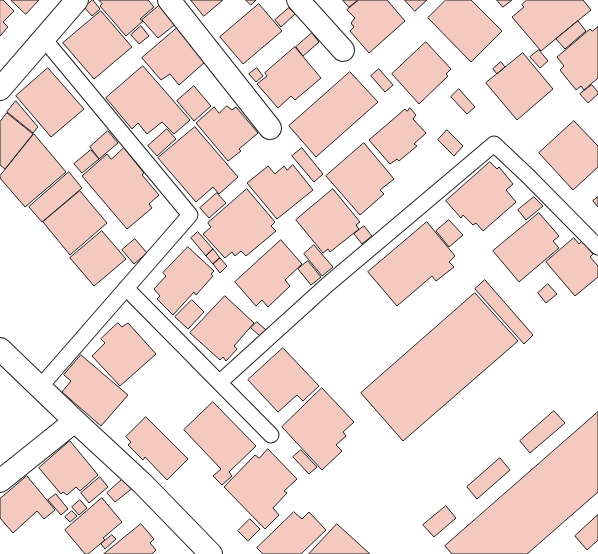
<!DOCTYPE html>
<html>
<head>
<meta charset="utf-8">
<style>
  body { margin:0 }
  canvas { display:block; background:#fff }
</style>
</head>
<body>
<canvas width="598" height="554"></canvas>
<script>
const ctx = document.querySelector('canvas').getContext('2d');
ctx.lineJoin = 'round';
function paint(path, color) { ctx.fillStyle = color; ctx.fill(path, 'evenodd'); }
function trace(path, color, width, dash) { ctx.strokeStyle = color; ctx.lineWidth = width; ctx.lineCap = dash ? 'butt' : 'round'; ctx.setLineDash(dash || []); ctx.stroke(path); }
const building = new Path2D(`
  M0 0H3L14 11 3 22 8 27 0 36Z
  M11 0H39L26 14Z
  M93 0 100 9 92 16 84 7Z
  M99 0H148L154 7 140 19 143 21 126 36 100 6 102 4Z
  M191 0H223L204 16Z
  M246 0H256L251 5Z
  M343 0H358L349 7Z
  M359 0H387L405 21 369 53 350 31 354 27 351 23 355 18 347 10Z
  M405 0H427L415 11Z
  M446 0H471L502 31 471 62 428 18Z
  M497 0H512L503 7Z
  M527 0H583L591 10 541 51 512 17 524 7 522 5Z
  M161 4 177 23 158 38 142 20Z
  M259 4 282 31 243 64 220 37Z
  M289 8 295 14 281 27 275 20Z
  M101 11 132 47 94 79 63 43Z
  M578 21 586 31 565 49 556 39Z
  M141 26 149 36 139 44 131 35Z
  M598 27V78L584 90 581 86 576 90 560 70 564 66 557 57 590 29 592 31Z
  M177 28 205 62 179 85 170 74 161 80 142 58Z
  M312 33 319 42 303 56 296 47Z
  M426 42 451 69 446 74 448 76 419 104 392 74Z
  M295 47 321 78 295 100 291 96 278 108 257 84 267 76 265 73Z
  M539 50 548 61 540 68 530 57Z
  M523 53 553 89 517 120 486 83Z
  M501 62 505 67 497 74 493 69Z
  M143 66 190 120 174 134 162 122 147 134 138 123 132 129 106 98Z
  M48 68 84 109 51 137 16 96Z
  M257 68 263 76 256 82 249 74Z
  M379 69 393 85 385 92 371 76Z
  M350 72 378 102 316 157 289 126Z
  M592 85 598 92V94L588 103 580 94Z
  M194 86 211 106 194 121 177 101Z
  M459 89 475 107 467 114 451 97Z
  M16 101 38 127 33 133 7 112Z
  M227 106 232 110 236 107 258 133 239 149 241 151 228 161 196 123 214 107 219 113Z
  M410 108 416 115 413 119 426 133 414 144 417 146 399 161 397 159 390 164 369 140 405 109 407 111Z
  M7 113 33 134 5 169 0 165V122Z
  M574 121 598 146V167L573 190 539 153Z
  M195 127 238 177 219 194 213 187 196 202 158 158Z
  M167 129 176 139 157 156 148 146Z
  M447 130 463 146 454 156 438 140Z
  M108 131 118 143 99 159 90 147Z
  M34 134 66 172 25 207 0 178V176Z
  M364 143 394 179 380 190 384 194 360 215 326 176Z
  M124 148 144 173 142 175 159 195 149 204 152 208 127 229 82 176 107 154 111 159Z
  M302 148 323 174 314 182 292 156Z
  M91 150 99 159 82 173 74 164Z
  M490 162 497 169 499 167 513 184 506 190 516 202 483 231 476 223 473 225 463 215 461 218 446 201Z
  M293 165 313 190 277 219 247 183 268 166 275 174 284 166 287 170Z
  M69 172 82 188 42 222 29 207Z
  M247 189 275 222 271 226 276 231 246 256 241 251 235 256 232 252 225 258 203 234 211 227 208 223Z
  M333 189 360 222 356 225 359 229 330 252 328 249 323 253 296 220Z
  M80 191 107 223 70 255 43 222Z
  M217 193 226 203 209 218 200 208Z
  M534 197 543 206 526 220 518 210Z
  M598 197V207L593 201Z
  M539 213 559 236 553 241 559 248 519 282 493 251Z
  M449 220 463 235 449 247 436 231Z
  M427 222 455 256 449 262 454 267 436 281 432 276 397 306 368 272Z
  M364 226 372 236 362 244 354 234Z
  M102 231 126 259 94 286 70 258Z
  M198 232 213 249 206 256 191 238Z
  M574 238 579 244 582 241 593 254 590 257 598 266V277L575 296 546 262Z
  M135 239 147 253 134 264 122 250Z
  M281 240 302 264 285 280 290 286 268 307 262 300 256 306 235 282Z
  M314 245 333 267 322 276 304 254Z
  M188 247 214 271 211 274 213 276 196 295 194 292 173 315 157 299 160 296 154 289 166 276 163 273Z
  M213 249 220 258 213 264 206 256Z
  M220 258 227 266 220 273 213 264Z
  M308 261 321 277 311 285 298 269Z
  M485 280 533 335 524 344 475 289Z
  M548 284 557 294 546 303 538 293Z
  M475 293 518 341 403 441 361 393Z
  M225 296 254 323 234 346 237 349 226 361 223 357 220 360 190 333Z
  M192 300 204 312 188 329 175 317Z
  M257 322 266 330 260 336 251 328Z
  M118 323 122 327 128 323 156 354 120 386 92 356 105 343 101 339Z
  M283 348 319 386 303 401 297 395 278 412 248 380Z
  M81 355 128 395 101 426 62 392 71 381 64 375Z
  M322 388 354 422 343 432 346 436 336 445 342 451 322 470 282 427Z
  M213 402 256 446 229 472 232 476 222 485 213 476 221 469 184 430Z
  M554 411 565 423 530 453 520 441Z
  M598 412V492L527 554H452L445 546Z
  M146 417 188 459 167 480 145 457 143 460 128 445 131 442 126 437Z
  M70 441 98 475 80 491 76 487 67 495 63 492 61 494 39 468Z
  M268 449 297 479 284 491 287 493 273 508 279 515 265 529 224 487 255 455 259 458Z
  M301 450 317 467 309 474 293 457Z
  M500 458 510 470 477 499 467 487Z
  M27 476 55 510 44 519 37 511 13 533 0 518V499Z
  M100 477 108 487 89 503 81 493Z
  M125 477 134 487 115 502 107 493Z
  M56 494 68 509 61 515 48 500Z
  M102 498 122 522 103 538 105 540 88 554H85L65 530Z
  M80 500 87 508 79 515 72 507Z
  M446 506 456 518 434 537 423 525Z
  M72 511 77 516 70 522 65 517Z
  M294 512 302 519 309 512 326 530 301 554H263L257 548Z
  M598 515V540L587 550 575 536Z
  M250 519 260 529 248 541 238 531Z
  M141 524 154 539 150 543 156 550 152 554H104Z
  M337 524 370 554H309Z
  M112 535 116 539 105 549 101 544Z`);
const service = new Path2D(`
  M126 288 271 435
  M220 382 327 285 494 144 528 176 598 247
  M40 387 190 215 44 39`);
const minor = new Path2D(`
  M169 0 270 128
  M298 0 343 50
  M0 89 77 0
  M0 349 75 421 143 484 211 554
  M0 481 75 421`);
paint(building, '#f3c9c0');
trace(building, '#222', 1);
trace(service, '#222', 17);
trace(minor, '#222', 24);
trace(service, '#fff', 15);
trace(minor, '#fff', 22);
</script>
</body>
</html>
